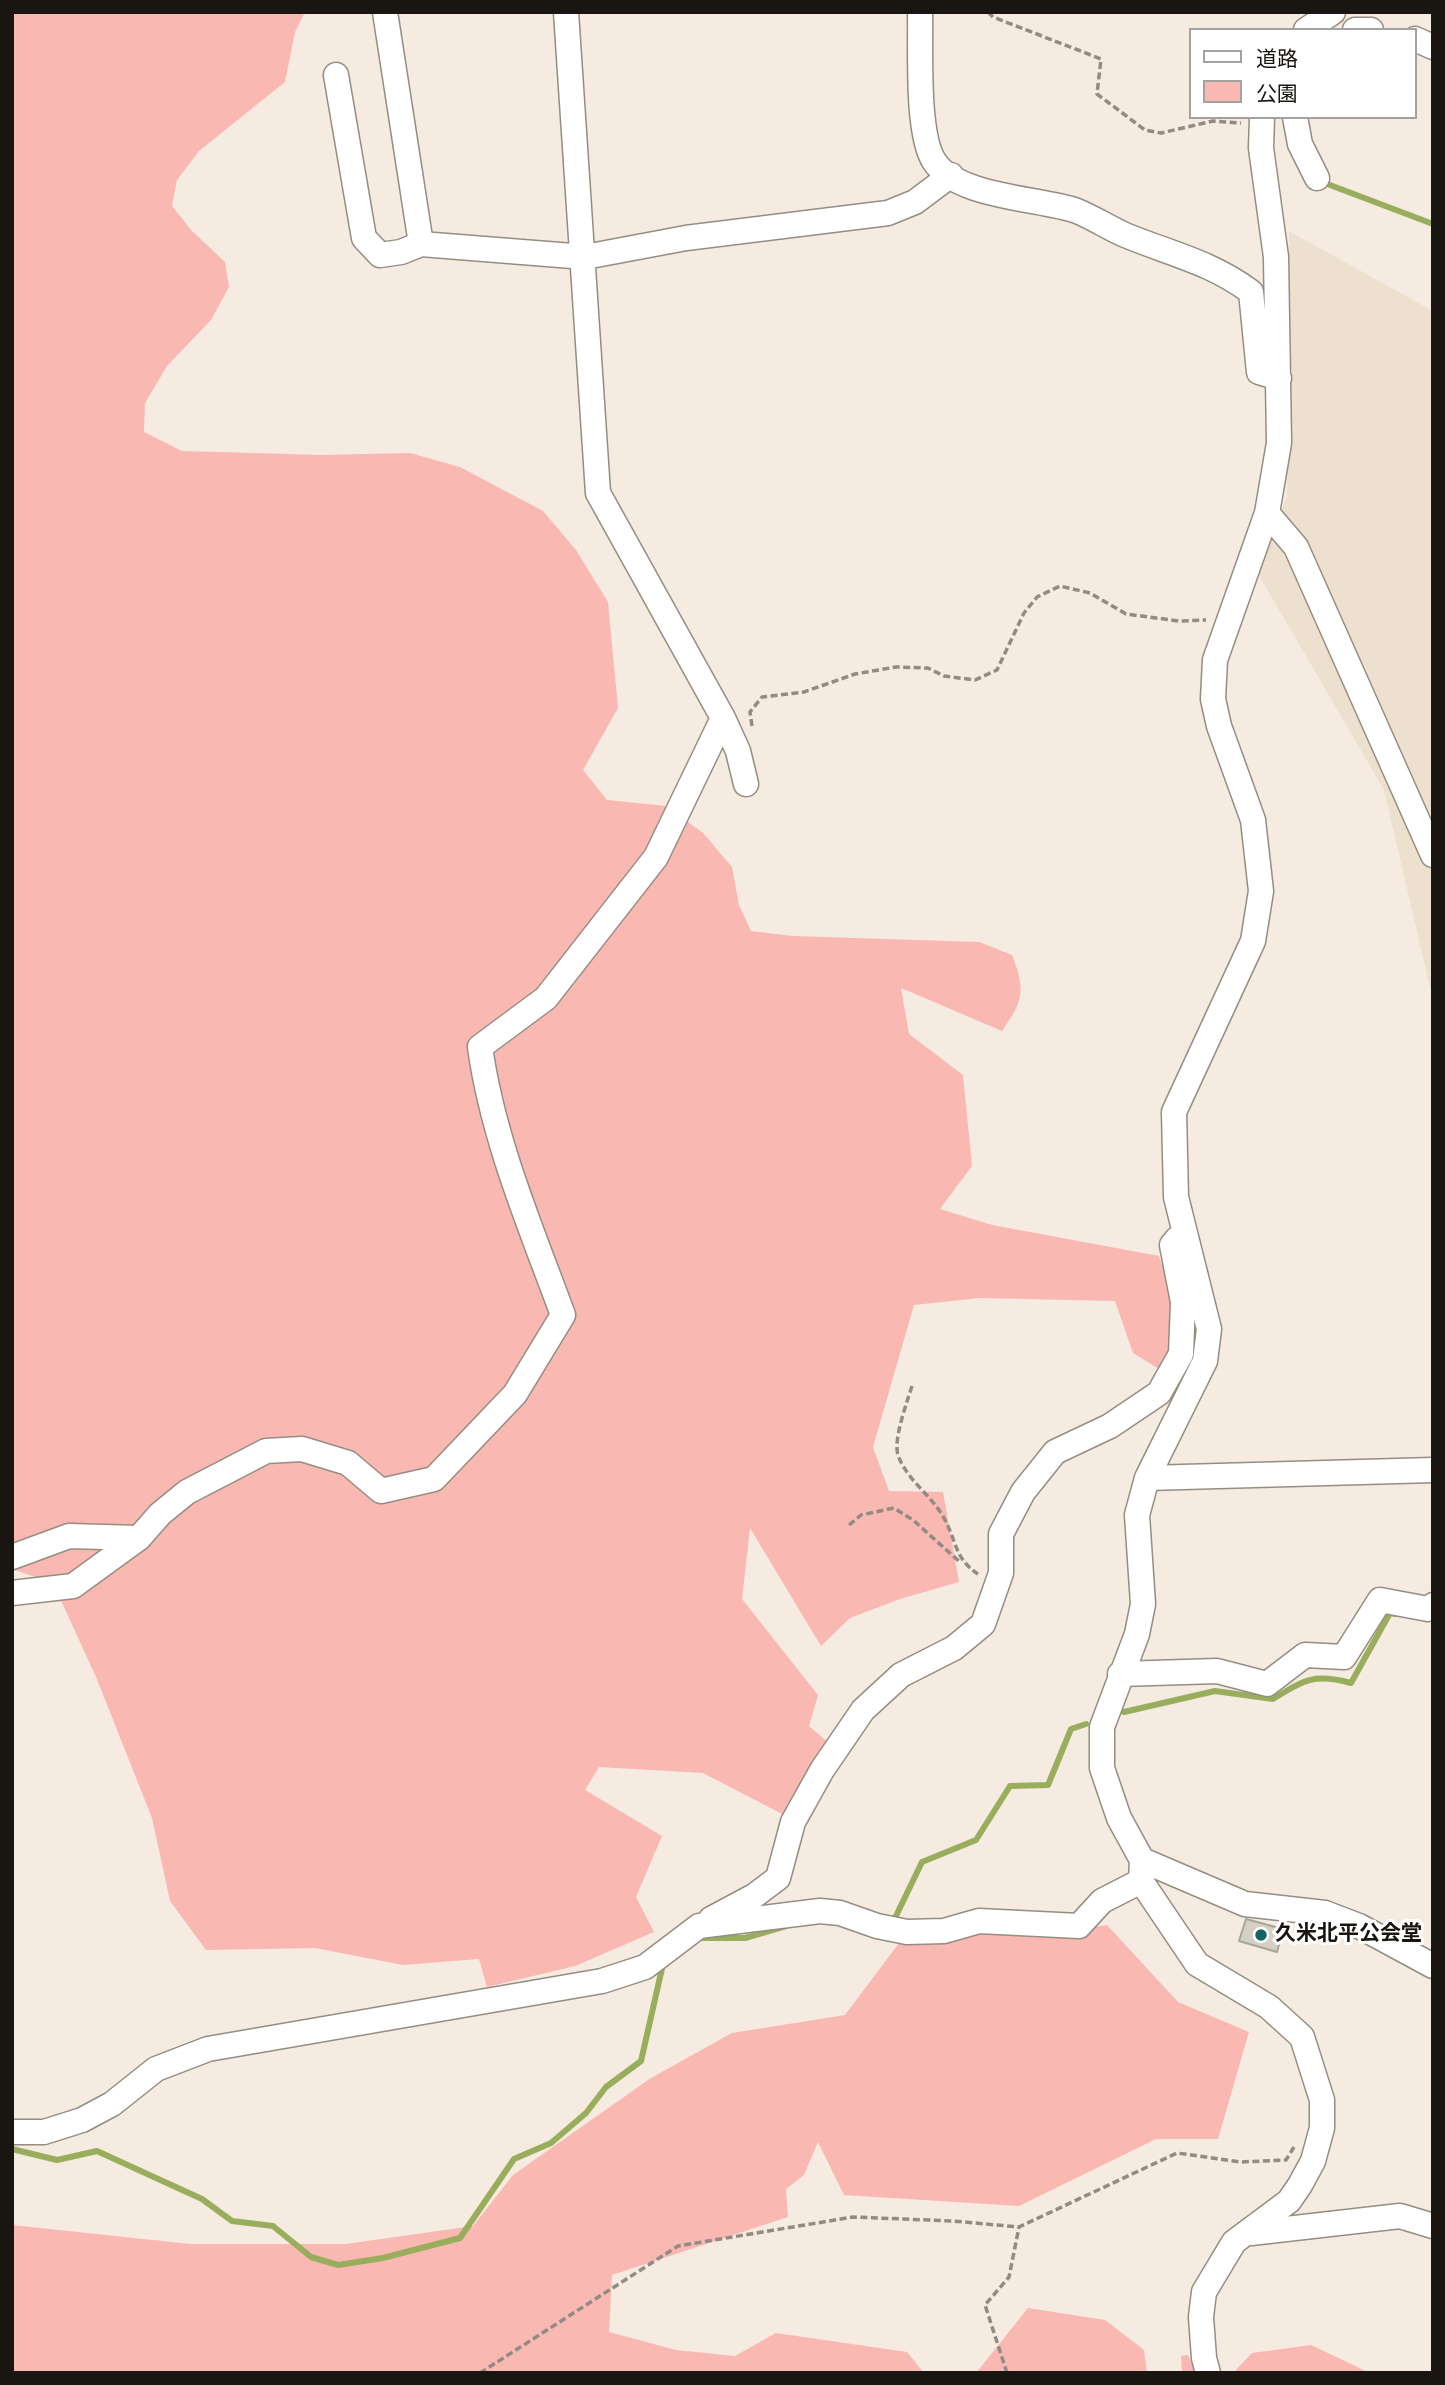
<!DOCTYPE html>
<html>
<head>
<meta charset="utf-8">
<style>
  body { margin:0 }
  #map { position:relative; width:1445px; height:2385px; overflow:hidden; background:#f5ebe0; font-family:Roboto,"Noto Sans JP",sans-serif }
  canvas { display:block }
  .frame { position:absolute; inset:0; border:14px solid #191612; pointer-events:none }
  .legend { position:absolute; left:1189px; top:28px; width:228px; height:91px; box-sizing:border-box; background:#fff; border:2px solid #a3a2a0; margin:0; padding:9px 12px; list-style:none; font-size:21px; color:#191612 }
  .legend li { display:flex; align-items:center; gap:14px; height:35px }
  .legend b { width:35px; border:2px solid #a3a2a0 }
</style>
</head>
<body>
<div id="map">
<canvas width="1445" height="2385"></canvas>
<div class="frame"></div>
<ul class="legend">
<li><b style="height:9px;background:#fff"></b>道路</li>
<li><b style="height:19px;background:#f9b8b2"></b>公園</li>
</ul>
</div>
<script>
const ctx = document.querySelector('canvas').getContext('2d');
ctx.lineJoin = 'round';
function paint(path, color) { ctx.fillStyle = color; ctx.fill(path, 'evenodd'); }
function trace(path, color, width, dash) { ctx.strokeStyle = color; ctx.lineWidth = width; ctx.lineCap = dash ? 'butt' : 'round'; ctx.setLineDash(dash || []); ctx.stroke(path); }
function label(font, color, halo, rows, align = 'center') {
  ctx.font = font + ' Roboto,"Noto Sans JP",sans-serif'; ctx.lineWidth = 6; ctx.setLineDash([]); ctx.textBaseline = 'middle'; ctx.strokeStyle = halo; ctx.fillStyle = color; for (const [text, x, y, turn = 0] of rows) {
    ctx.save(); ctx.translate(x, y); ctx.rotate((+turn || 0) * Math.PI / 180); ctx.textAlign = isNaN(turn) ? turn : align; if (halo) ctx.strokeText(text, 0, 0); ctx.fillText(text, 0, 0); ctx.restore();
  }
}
const built = new Path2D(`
  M1289 231 1433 311V1000L1384 790 1257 572 1287 496Z`);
const green = new Path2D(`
  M12 12H305L295 32 285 82 199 151 177 180 172 206 192 231 225 262 229 287 211 320 167 366 145 403 144 432 182 451 321 455 410 453 460 467 543 511 576 550 608 602 618 708 583 770 607 800 666 806 703 833 732 867 739 905 751 931 793 936 979 942 1012 955C1026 991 1023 1001 1002 1031L901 988 909 1034 963 1075 972 1166 940 1209 992 1225 1159 1256 1171 1292 1177 1340 1162 1371 1133 1353 1115 1301 980 1298 914 1305 873 1447 889 1491 943 1492 959 1582 900 1599 850 1618 821 1646 750 1528 742 1599 818 1695 809 1726 830 1744 784 1815 703 1773 599 1767 585 1790 662 1836 636 1897 654 1932 575 1966 487 1987 479 1959 403 1965 315 1948 206 1950 170 1901 152 1818 96 1677 53 1583 12 1569Z
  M1107 1925 1178 2002 1249 2032 1218 2139H1156L1019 2206 844 2195 818 2142 804 2175 786 2189 788 2217 612 2275 609 2332 676 2350 735 2356 776 2333 907 2352 924 2373H12V2225L190 2244H346L473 2226 513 2175 651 2078 732 2033 845 2015 899 1943 981 1933 1036 1936Z
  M1028 2308 1105 2320 1144 2350 1147 2373H976Z
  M1311 2345 1370 2373H1233L1252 2353Z
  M1188 2355 1196 2373H1182L1181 2356Z`);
const stream = new Path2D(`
  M1330 185 1433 224
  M1124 1712 1215 1691 1273 1699C1304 1680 1314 1673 1351 1683L1390 1613 1396 1614
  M895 1918 922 1862 976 1840 1010 1786 1048 1785 1071 1729 1086 1724
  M700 1938H745L786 1926
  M12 2149 57 2160 97 2151 202 2199 232 2221 273 2226 311 2257 338 2265 383 2258 460 2238 514 2159 551 2143 586 2113 606 2087 641 2061 663 1964`);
const building = new Path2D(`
  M1246 1919 1283 1929 1277 1952 1239 1941Z`);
const path = new Path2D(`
  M988 12 993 17 1101 59 1097 94 1145 130 1161 133 1213 121 1241 123
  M752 726 750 712 762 697 804 692 855 674 896 667 928 668 944 676 975 680 997 670 1024 613 1037 597 1060 586 1090 593 1126 614 1179 621 1206 620
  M912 1386C907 1402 893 1440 898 1455 907 1481 933 1496 945 1520 957 1543 955 1559 978 1574
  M849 1525 861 1515 894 1508 913 1520 961 1563
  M480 2373 678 2246 853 2217 953 2221 1019 2227 1177 2153 1240 2162 1286 2160 1294 2147
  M1007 2373 985 2305 1009 2277 1019 2227`);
const minor = new Path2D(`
  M385 12 421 244 585 257 686 238 888 213 915 202 951 175
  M566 12 598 493 723 718 738 751 746 784
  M920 12C921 47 916 133 934 161 957 198 1041 198 1077 211 1094 218 1109 228 1125 235 1171 254 1211 262 1251 292L1259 372 1279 378
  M1306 30 1333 12
  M1355 30H1371
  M1415 39 1433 47
  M336 75 364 238 380 255 401 252 421 244
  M1295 117 1300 144 1317 178
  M1267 513 1296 547 1433 855
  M1147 1478 1433 1470
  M12 1557 69 1536 139 1538
  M12 1593 73 1586 139 1538 160 1514 187 1492 266 1451 302 1449 348 1463 381 1491 434 1479 515 1394 563 1315C531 1228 493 1140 480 1047L546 998 656 857 723 718
  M1120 1674 1217 1671 1267 1684 1305 1655 1344 1657 1380 1600 1428 1609 1433 1605
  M1142 1860 1245 1904 1325 1913 1359 1926 1433 1966
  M711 1919 754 1896 778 1878 793 1822 822 1770 863 1710 901 1675 954 1648 983 1624 1001 1573V1534L1023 1492 1055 1452 1110 1426 1159 1393 1181 1354 1183 1302 1172 1245 1177 1239
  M12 2132H44L82 2120 112 2104 156 2069 208 2049 602 1981 645 1967 699 1926 820 1911 840 1913 877 1926 907 1932 944 1931 979 1921 1079 1926 1102 1901 1141 1881
  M1251 2233 1400 2216 1433 2226
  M1208 2373 1204 2358 1201 2317 1204 2292 1234 2242 1289 2201 1300 2185 1313 2161 1322 2128V2100L1302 2037 1269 2007 1197 1964 1141 1881 1142 1860 1119 1818 1102 1768V1727L1137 1634 1143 1604 1137 1515 1147 1478 1205 1361 1209 1329 1176 1197 1174 1112 1253 941 1261 891 1253 820 1219 726 1213 699 1215 660 1267 513 1279 443 1276 257 1261 148 1262 117`);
const markers = [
  [1261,1935,7,"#136362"]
];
const poiNames = [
  ["久米北平公会堂",1275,1935]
];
paint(built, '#eee0ce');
paint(green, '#f9b8b2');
trace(stream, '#99ae5c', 6);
paint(building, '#d4d1c4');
trace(building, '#a7a498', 2);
trace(minor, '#958d82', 27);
trace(path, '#928b84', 3.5, [7, 3.5]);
trace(minor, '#fff', 24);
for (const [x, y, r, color] of markers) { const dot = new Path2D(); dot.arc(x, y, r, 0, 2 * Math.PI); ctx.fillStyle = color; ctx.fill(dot); trace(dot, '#fff', 2.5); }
label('bold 21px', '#191612', '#fff', poiNames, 'left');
</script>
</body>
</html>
